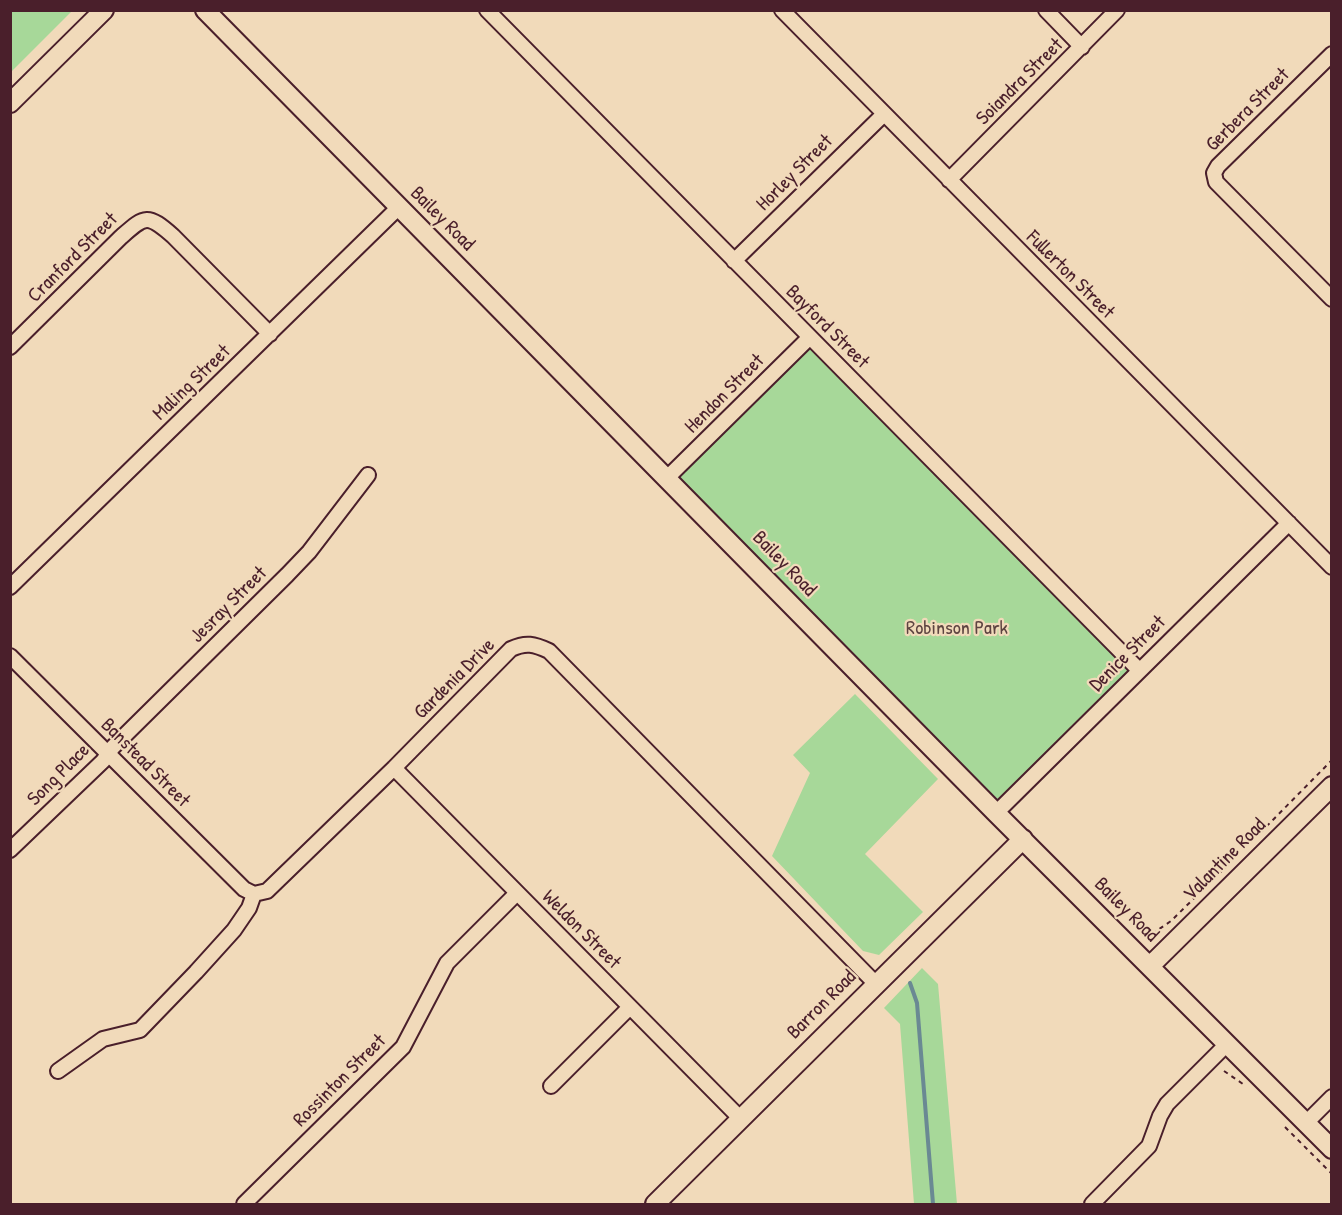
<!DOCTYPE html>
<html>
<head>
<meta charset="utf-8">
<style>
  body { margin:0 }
  #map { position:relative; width:1342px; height:1215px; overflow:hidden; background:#f1daba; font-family:"Patrick Hand",sans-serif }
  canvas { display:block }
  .frame { position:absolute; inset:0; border:12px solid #4a1f2b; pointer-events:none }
</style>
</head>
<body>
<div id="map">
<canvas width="1342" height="1215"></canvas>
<div class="frame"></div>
</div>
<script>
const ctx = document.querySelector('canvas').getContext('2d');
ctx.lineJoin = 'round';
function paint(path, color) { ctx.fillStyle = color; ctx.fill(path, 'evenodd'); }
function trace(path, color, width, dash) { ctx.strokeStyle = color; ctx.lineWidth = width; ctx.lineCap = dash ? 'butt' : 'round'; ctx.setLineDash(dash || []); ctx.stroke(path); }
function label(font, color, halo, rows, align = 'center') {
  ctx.font = font + ' "Patrick Hand",sans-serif'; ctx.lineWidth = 4.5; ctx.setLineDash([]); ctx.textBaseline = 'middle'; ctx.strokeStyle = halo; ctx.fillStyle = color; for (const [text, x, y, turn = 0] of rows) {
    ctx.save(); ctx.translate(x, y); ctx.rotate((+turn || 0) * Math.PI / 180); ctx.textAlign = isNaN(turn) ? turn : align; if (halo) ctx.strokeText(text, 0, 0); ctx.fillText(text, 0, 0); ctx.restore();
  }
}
const green = new Path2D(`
  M11 10H72V11L11 72Z
  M810 337 1139 670 996 813 667 478Z
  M855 694 938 779 865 854 923 912 879 955 863 951 772 856 810 773 793 755Z
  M922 968 938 984 957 1204H914L900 1024 884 1008Z`);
const stream = new Path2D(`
  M910 983 917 1003 933 1204`);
const path = new Path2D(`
  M1260 833 1332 760
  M1152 934 1171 921 1233 860
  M1224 1071 1243 1084
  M1285 1127 1332 1174`);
const minor = new Path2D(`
  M487 10 1139 670
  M782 10 1332 567
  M1046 10 1082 47
  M1332 54 1218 166 1214 173 1216 182 1332 299
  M949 180 1117 10
  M734 261 884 114
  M10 347 121 237C145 216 147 213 173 236L270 334
  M667 478 810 337
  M10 587 399 207
  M10 656 244 889 254 894
  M394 768 740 1118
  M996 813 1289 523
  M10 850 103 761 113 747 287 575 309 552 368 475
  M58 1071 103 1039 140 1030 196 972 234 930 249 908 254 894 267 891 394 768 511 649C526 642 534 644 549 651L876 984
  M551 1086 630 1007
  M1306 1123 1332 1097
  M244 1204 403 1047 447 963 517 893
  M1092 1204 1149 1146 1160 1116 1167 1104 1227 1044`);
const tertiary = new Path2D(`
  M205 10 996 813 1332 1149
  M10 103 104 10
  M1150 966 1332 786
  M655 1204 1023 839`);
const streetNames = [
  ["Soiandra Street",1020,82,-45],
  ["Gerbera Street",1248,110,-45],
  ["Horley Street",795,173,-45],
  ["Bailey Road",442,219,45],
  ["Cranford Street",73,258,-45],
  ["Fullerton Street",1070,275,45],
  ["Bayford Street",827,327,45],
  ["Maling Street",192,383,-44],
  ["Hendon Street",725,394,-45],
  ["Bailey Road",784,564,46],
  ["Jesray Street",229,605,-45],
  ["Denice Street",1128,654,-45],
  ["Gardenia Drive",455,679,-45],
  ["Banstead Street",145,763,45],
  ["Song Place",59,775,-45],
  ["Valantine Road",1225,860,-45],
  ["Bailey Road",1126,910,45],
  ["Weldon Street",581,930,45],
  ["Barron Road",822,1005,-45],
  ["Rossinton Street",340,1081,-45]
];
const parkNames = [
  ["Robinson Park",957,629]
];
paint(green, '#a7d899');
trace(stream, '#6a8993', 4);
trace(minor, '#4a1f2b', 18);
trace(tertiary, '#4a1f2b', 22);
trace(path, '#4a1f2b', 2, [4.5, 4.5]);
trace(minor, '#f1daba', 14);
trace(tertiary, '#f1daba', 18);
label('20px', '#4a1f2b', '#f1daba', streetNames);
label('20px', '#5d4441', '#f1daba', parkNames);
</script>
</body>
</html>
